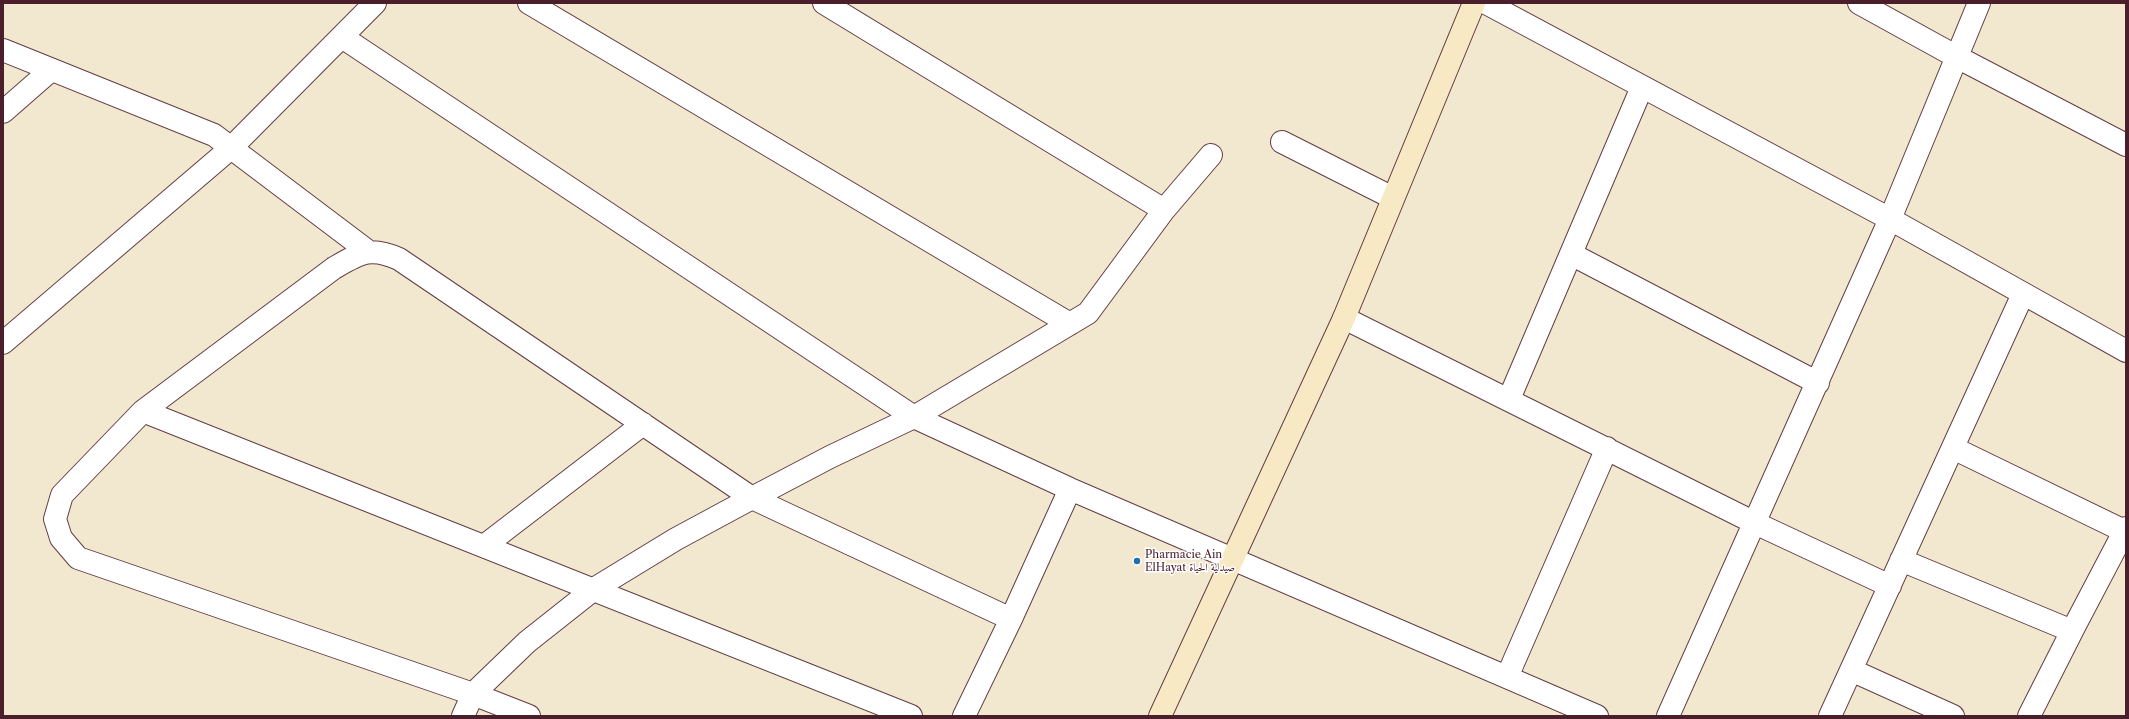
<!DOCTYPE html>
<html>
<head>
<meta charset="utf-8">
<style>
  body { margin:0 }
  #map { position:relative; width:2129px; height:719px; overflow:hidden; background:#f2e8cf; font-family:"Libre Caslon Text",serif }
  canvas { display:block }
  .frame { position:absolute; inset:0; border:4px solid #4a1f2b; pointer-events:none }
</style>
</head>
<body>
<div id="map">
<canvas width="2129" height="719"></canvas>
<div class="frame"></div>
</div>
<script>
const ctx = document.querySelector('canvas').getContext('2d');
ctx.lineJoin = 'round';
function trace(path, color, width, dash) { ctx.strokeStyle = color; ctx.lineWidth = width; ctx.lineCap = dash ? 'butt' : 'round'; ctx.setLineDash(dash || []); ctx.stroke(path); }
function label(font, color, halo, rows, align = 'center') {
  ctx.font = font + ' "Libre Caslon Text",Amiri,serif'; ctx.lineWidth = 3; ctx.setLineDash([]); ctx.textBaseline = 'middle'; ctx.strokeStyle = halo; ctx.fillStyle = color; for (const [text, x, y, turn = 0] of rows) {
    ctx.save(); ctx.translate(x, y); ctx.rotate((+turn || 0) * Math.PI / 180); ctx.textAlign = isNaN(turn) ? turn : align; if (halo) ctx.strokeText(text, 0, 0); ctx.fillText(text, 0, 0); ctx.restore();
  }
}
const street = new Path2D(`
  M529 3 1070 324
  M824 3 1164 210
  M1486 3 1890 219 2126 351
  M1859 3 1957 57 2126 145
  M342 37 914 417 1088 313 1164 210 1211 155
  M3 50 214 135 369 252
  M3 112 51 70
  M1282 142 1393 198
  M1571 254 1818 383
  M1344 318 1755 523 1890 586
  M3 343 231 148 375 3
  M1509 399 1642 87
  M143 411 911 716
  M1953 448 2124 531
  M484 546 643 424
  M1901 560 2072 631 2029 716
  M2072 631 2126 528
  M1851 670 1953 716
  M1507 677 1607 448
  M463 716 473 694 527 642 594 589 676 539 752 498 830 457 914 417 1070 489 1597 716
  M529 716 473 694 78 558 61 538 55 519 62 495 143 411 334 268C360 253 370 246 399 259L752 498 1011 619
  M964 716 1011 619 1070 489
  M1668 716 1890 219 1979 3
  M1830 716 2023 294`);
const secondary = new Path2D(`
  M1160 716 1344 318 1474 3`);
const markers = [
  [1137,561,4,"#1f6fb2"]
];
const poiNames = [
  ["Pharmacie Ain",1145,555],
  ["ElHayat صيدلية الحياة",1145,568]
];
trace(street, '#633d44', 24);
trace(secondary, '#633d44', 24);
trace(street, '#fff', 22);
trace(secondary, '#f7e9c3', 22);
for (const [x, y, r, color] of markers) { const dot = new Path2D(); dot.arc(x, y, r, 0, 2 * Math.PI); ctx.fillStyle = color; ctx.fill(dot); trace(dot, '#fff', 1.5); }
label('11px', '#4a1f2b', '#fff', poiNames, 'left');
</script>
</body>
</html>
